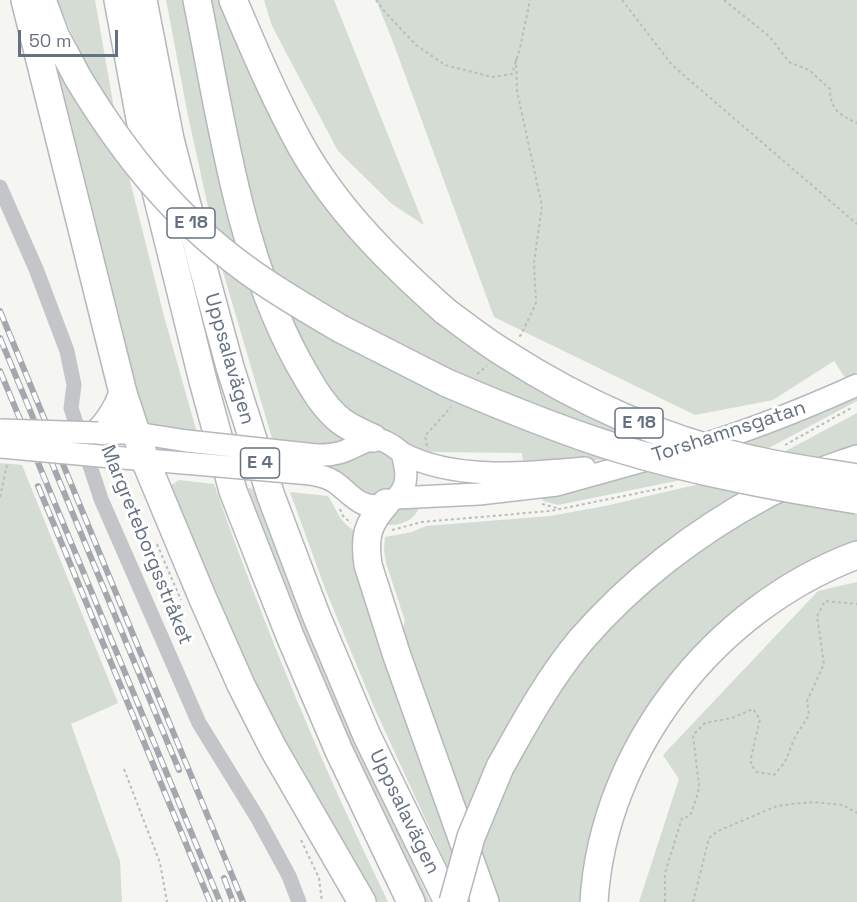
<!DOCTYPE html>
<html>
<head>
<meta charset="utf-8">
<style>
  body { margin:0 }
  #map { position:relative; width:857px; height:902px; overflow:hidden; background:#f5f5f1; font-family:"Space Grotesk",sans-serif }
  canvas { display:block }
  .scale { position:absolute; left:18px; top:30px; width:100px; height:27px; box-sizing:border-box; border:3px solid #657182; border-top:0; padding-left:8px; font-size:18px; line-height:21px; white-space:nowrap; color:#657182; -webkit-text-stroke:4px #fff; paint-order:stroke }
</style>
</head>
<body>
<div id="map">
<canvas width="857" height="902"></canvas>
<div class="scale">50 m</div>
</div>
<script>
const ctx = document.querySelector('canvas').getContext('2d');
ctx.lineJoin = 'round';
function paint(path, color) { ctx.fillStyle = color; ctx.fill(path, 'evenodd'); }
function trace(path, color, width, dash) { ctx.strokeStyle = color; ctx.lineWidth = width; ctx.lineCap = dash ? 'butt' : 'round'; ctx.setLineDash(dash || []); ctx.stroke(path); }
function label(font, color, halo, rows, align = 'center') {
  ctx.font = font + ' "Space Grotesk",sans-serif'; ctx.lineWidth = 6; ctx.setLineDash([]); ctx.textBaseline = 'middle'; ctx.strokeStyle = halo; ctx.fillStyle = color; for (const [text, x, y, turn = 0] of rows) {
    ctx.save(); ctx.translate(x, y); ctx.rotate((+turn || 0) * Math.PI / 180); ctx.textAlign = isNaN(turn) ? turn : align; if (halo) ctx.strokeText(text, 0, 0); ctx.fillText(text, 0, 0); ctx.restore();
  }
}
const green = new Path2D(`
  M56 0H95L115 114 89 70Z
  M166 0H188L244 251 212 225 188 116Z
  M204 0H225L379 264 669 444 653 449 475 386 346 316 264 265Z
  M264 0H334L424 225 392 204 338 151 272 26Z
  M376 0H857V372L846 379 834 361 773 400 695 415 494 317 393 42Z
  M44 40 128 173 164 316 197 433 147 427 132 383Z
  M221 265 257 291 353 437C326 450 302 444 273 442Z
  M277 304 613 458C582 462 554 467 523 460L522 453 433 452 417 454 400 437 392 432 377 428 341 413Z
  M857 395V401L765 450 740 445Z
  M857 413V448L820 461 780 454Z
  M374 450C395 454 400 471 391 489 369 505 361 488 346 477 338 471 328 468 319 465Z
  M0 463 22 465 118 703 71 724 120 861 122 902H0Z
  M652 470 686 479 558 505 543 501 542 497Z
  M179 480 214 484C264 627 322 766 388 902H370L271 730 167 488Z
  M704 483 749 494 621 586 464 827 402 631 405 621 386 563 384 550 385 537 412 532 426 526 550 516 605 506Z
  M248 488 255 489 322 665 430 902H423L317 670Z
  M290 492 328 496C338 512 341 526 360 533L457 850 450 873 374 707 326 591Z
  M783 500 857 511V547L658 701 587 902H493L476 859C488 830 497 798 512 770 551 695 605 625 671 571 706 544 745 522 783 500Z
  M405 505 420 506C412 525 396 526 377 525L390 512Z
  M857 582V902H639L679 779 663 755 818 591Z`);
const path = new Path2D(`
  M376 0 385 12 416 45 445 65 492 77 512 74 520 48 530 0
  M622 0 672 65 857 224
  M724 0 770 37 789 62 809 70 830 89C830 110 840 115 857 123
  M516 59 517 91 542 206 534 262 536 303 521 335 517 338
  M477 374 487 366
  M785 445 853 407
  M427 446 425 436 451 407
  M0 497 7 465
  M542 504 557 508
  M340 509 343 516 351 523
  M392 530 422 522 550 511 673 486
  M157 544 181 600
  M124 769 160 863 167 902
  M301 840 319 878 322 902
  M665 902V873L682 818 690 816 698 793 699 785 693 735 705 723 732 718 753 709 760 719 751 758V765L757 772 774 775 785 762 795 737 809 715 807 701 824 664 817 616 825 601 857 604
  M693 902 709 838 718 831 777 806 792 804 814 802 843 805 857 813`);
const street = new Path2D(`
  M0 187 36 269 67 351 74 385 71 408 101 499 199 723 257 817 289 876 299 902`);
const secondary = new Path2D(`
  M98 433H136L187 441
  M695 447C751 430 804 409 857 385
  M402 453C454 481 528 473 585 468
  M111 457 184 463
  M311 474C318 475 326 477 333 481 349 491 359 510 381 505 386 503 393 501 397 497 410 484 406 468 402 453 376 431 372 439 345 451 336 455 326 455 316 455
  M396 498 479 494 557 485 654 458`);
const highway = new Path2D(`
  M25 0 123 393 145 460 203 599 241 685 273 748 362 902
  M42 0 55 35 78 78
  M118 0 146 151 203 381 233 491 290 636 339 751 411 902
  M143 0 170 139 204 271 230 367 271 496 316 615 367 736 448 902
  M197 0C222 122 238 251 298 362 310 383 322 406 341 421 350 428 362 433 373 438
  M233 0C254 49 275 99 301 146 337 210 390 262 445 311
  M341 329 447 383
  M98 433C110 421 117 410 123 393
  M386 503C367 524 364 537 368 565L397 656 485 902
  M500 767C524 724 549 678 581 640 631 582 696 532 763 496 793 480 826 470 857 459
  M594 902C603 749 715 608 857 555`);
const rail = new Path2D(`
  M0 311 243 902
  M0 338 179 770
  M0 371 220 902
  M38 486 210 902
  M224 878 233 902`);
const secondaryBridge = new Path2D(`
  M0 430 98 433
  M187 441 316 455
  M0 447 111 457
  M184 463 311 474`);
const highwayBridge = new Path2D(`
  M78 78C124 154 175 218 247 270 277 292 309 310 341 329
  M445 311C464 325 483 340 504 353 577 400 660 438 745 458 782 467 820 472 857 478
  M447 383C503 407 559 430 617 448 696 472 776 487 857 500
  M453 902 471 837 500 767`);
const shields = [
  [191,223,48],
  [639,423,48],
  [260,463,39]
];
const shieldNames = [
  ["E 18",191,223],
  ["E 18",639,423],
  ["E 4",260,463]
];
const streetNames = [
  ["Uppsalavägen",229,359,74],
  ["Torshamnsgatan",729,432,-18],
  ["Margreteborgsstråket",146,545,68],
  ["Uppsalavägen",404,812,64]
];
paint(green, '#d5dcd3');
trace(secondary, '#b5b8be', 24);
trace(highway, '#b5b7bb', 30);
trace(path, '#babcbe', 2, [3, 3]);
trace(street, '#c3c5c9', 15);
trace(secondary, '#fff', 21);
trace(highway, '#fff', 27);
trace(rail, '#a3a7ae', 6);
trace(rail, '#fff', 4, [11]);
trace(secondaryBridge, '#b5b8be', 24, []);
trace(highwayBridge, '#b5b7bb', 30, []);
trace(secondaryBridge, '#fff', 21);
trace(highwayBridge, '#fff', 27);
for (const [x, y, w] of shields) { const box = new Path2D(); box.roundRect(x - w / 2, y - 15, w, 30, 4.5); ctx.fillStyle = '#fff'; ctx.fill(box); trace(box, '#657182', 1.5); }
label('bold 18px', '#657182', null, shieldNames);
label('20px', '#657182', '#fff', streetNames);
</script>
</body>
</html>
